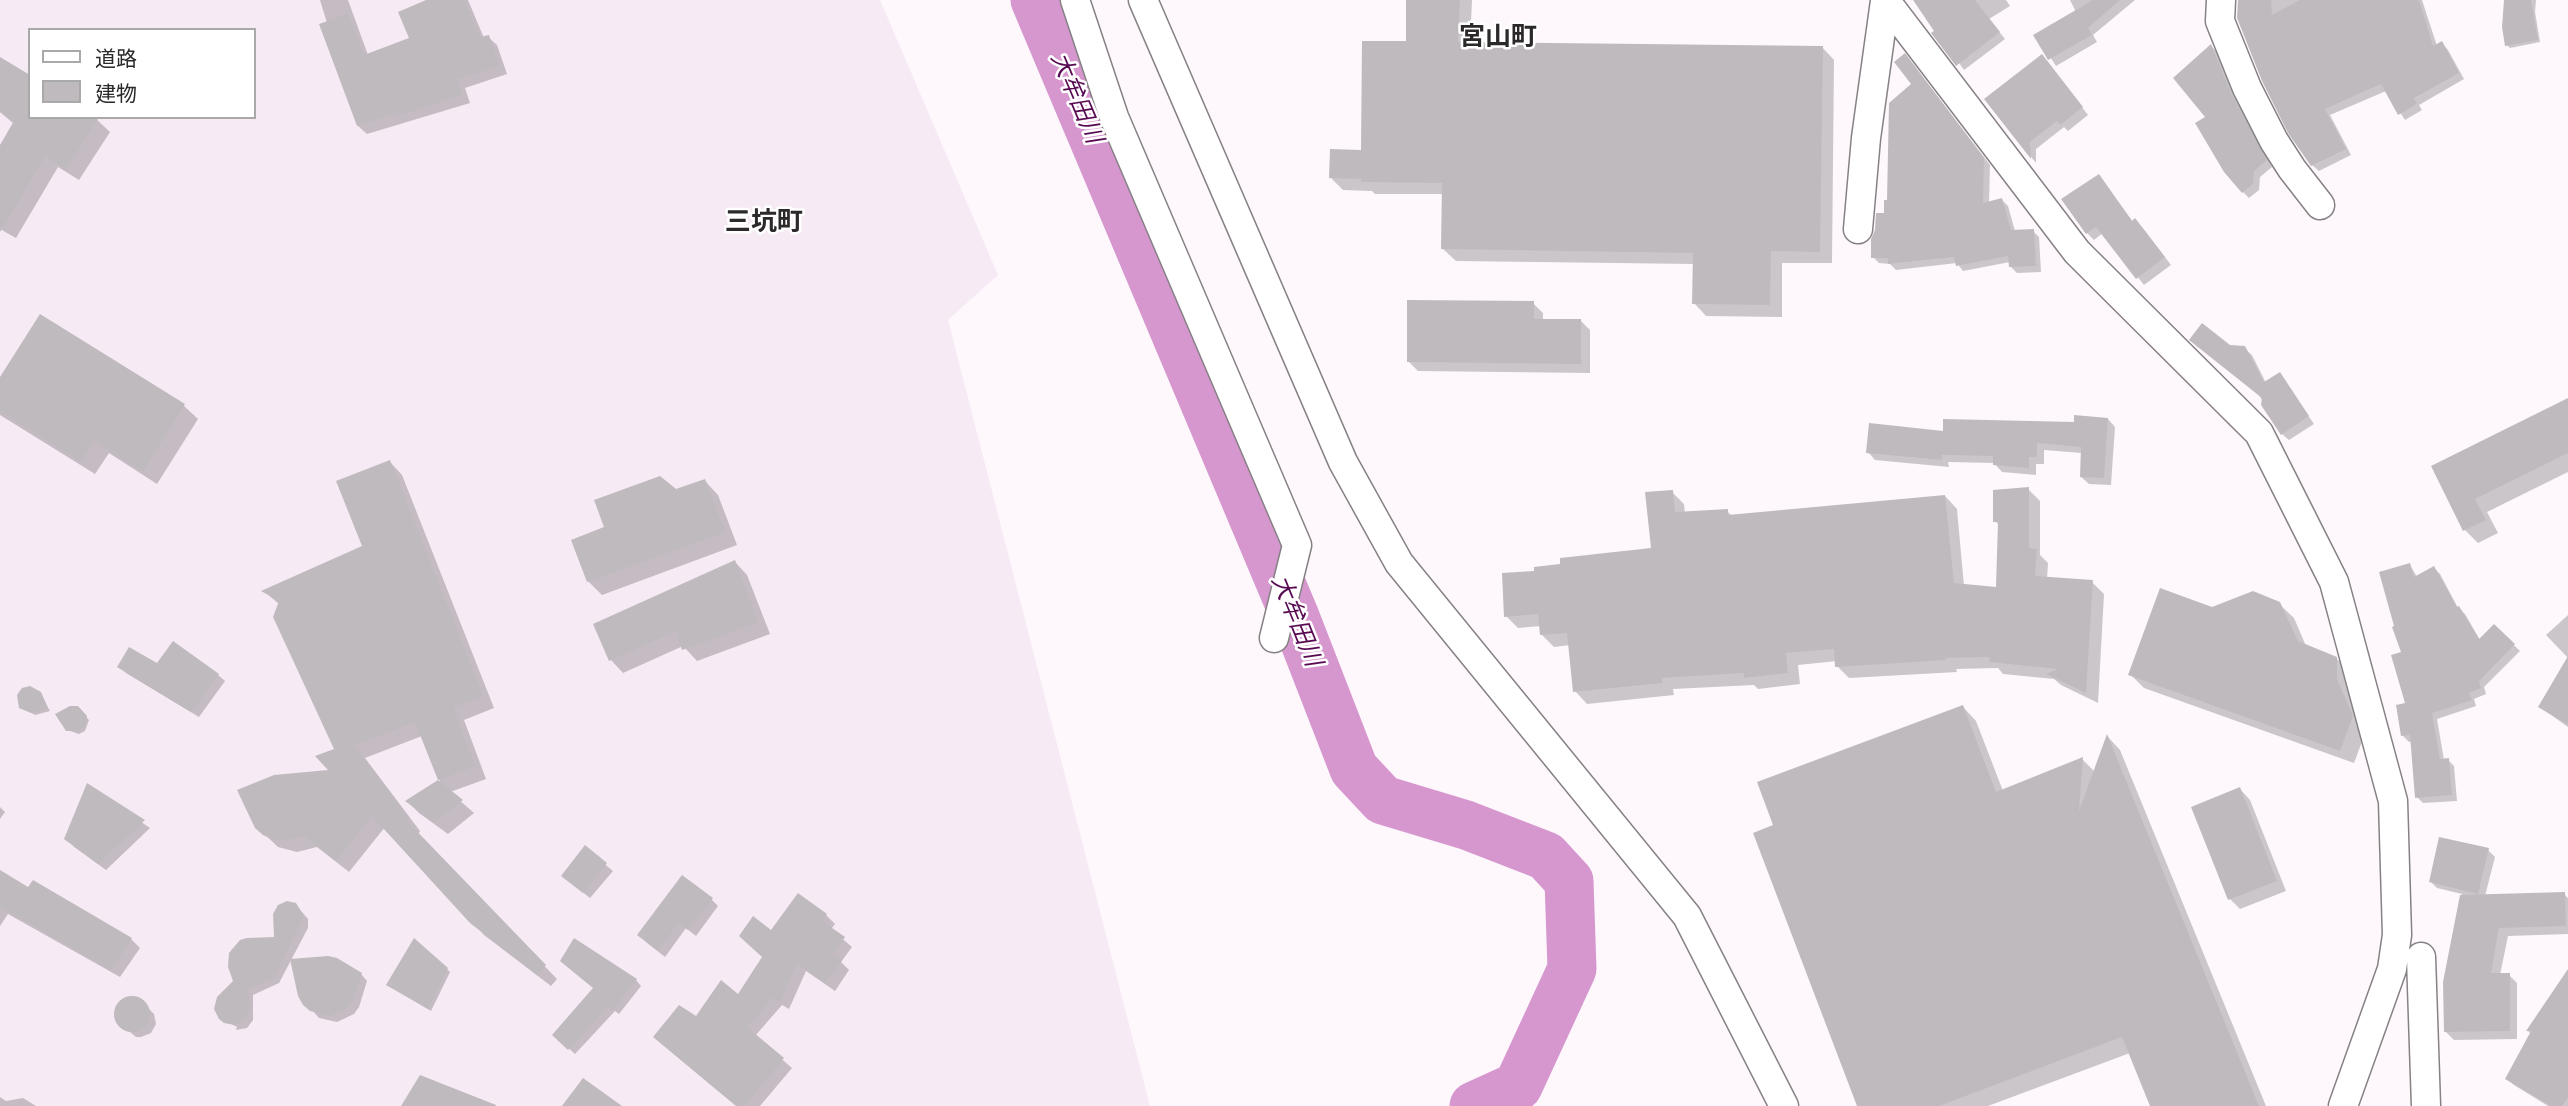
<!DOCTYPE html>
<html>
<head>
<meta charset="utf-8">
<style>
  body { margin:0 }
  #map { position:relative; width:2568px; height:1106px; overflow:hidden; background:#fef8fd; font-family:Manrope,"Noto Sans JP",sans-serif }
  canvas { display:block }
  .legend { position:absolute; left:28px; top:28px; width:228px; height:91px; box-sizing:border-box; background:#fff; border:2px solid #aaa9aa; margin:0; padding:9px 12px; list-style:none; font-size:21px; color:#2b292a }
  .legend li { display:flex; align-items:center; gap:14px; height:35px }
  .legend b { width:35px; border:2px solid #aaa9aa }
</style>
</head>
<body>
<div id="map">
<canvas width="2568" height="1106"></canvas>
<ul class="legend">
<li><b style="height:9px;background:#fff"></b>道路</li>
<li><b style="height:19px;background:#bfbabe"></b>建物</li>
</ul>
</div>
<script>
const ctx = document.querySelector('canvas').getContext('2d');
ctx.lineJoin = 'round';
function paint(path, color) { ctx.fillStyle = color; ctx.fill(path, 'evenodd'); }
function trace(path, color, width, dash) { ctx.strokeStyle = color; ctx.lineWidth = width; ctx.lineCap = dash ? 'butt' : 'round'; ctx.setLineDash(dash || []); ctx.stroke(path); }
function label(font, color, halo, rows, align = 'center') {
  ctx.font = font + ' Manrope,"Noto Sans JP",sans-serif'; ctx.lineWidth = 5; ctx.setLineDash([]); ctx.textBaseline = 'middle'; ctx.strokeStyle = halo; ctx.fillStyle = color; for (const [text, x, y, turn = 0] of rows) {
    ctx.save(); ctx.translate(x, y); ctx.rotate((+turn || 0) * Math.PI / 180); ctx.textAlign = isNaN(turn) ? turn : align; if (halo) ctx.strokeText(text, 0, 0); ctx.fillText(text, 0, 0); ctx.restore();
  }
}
const built = new Path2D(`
  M0 0H880L998 275 948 320 1150 1106H0ZM30 30H254V117H30Z`);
const shadow = new Path2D(`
  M320 0H348L368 55 411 39 431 0H468L484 38 488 37 497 45 507 74 465 88 470 103 367 134 358 126Z
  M1408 0H1472L1470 44 1822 47 1834 60 1832 263H1782V317L1706 316 1694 303V264L1456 261 1443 249V194H1375L1372 191 1343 190 1331 178 1363 152 1408 43Z
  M1915 0H2006L2010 6 1989 19 2005 39 1964 70Z
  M2070 0H2135L2093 35 2097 42 2056 66 2036 35 2076 12Z
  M2239 0H2422L2437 46 2442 43 2448 50 2464 79 2419 105 2422 110 2405 120 2386 91 2330 115 2351 155 2319 171 2312 165Z
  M2506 0H2536L2535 12 2540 42 2510 48 2507 45Z
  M2211 46 2217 52 2238 103 2272 167 2260 177 2259 190 2249 198 2243 192 2208 118Z
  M0 59 30 117H94L110 132 79 180 58 167 16 238 0 229V148L14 124 0 112Z
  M1911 62 1990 165 1989 204 2002 200 2008 206 2015 231H2033L2039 237 2041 272 2017 273 2011 267 2010 262 1963 271 1957 263 1896 270 1890 264 1879 263 1873 257 1886 215 1914 85Z
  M2048 63 2088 115 2068 131 2064 127 2036 149V163L1986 100Z
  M2099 176 2133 222 2142 227 2171 265 2144 285 2103 233 2094 240 2087 233Z
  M1533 303 1543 313V320H1580L1590 330V373L1418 371 1409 362Z
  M40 316 184 406 198 419 157 484 109 453 95 474 0 415V380Z
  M2230 346 2244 348 2252 355 2266 383 2280 374 2314 424 2289 440 2282 434Z
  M2568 400V472L2487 512 2498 533 2478 543 2465 530 2434 467Z
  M2108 419 2115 427 2111 485 2089 484 2081 477 2082 453 2044 450V464H2036V475L2002 472 1994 463 1948 462 1949 467 1875 460 1868 452 1944 433Z
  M390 462 402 475 494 708 464 720 486 779 450 792 474 813 448 834 419 813 408 802 440 781 422 736 365 758 420 831 418 835 557 979 551 986 484 935 385 827 349 872 317 847 297 852 278 847 257 827 332 771 336 750 280 605 264 591 364 547Z
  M705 481 718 495 737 545 602 595 588 581 606 528 676 491Z
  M2028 489 2040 501V555L2048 563 2047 579 2092 582 2104 594 2098 703 2061 685 2054 679 2003 674 1998 668 1956 669 1957 672 1849 678 1837 666V661L1798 665 1800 684 1758 689 1754 685 1673 689 1674 695 1587 704 1575 691 1570 645 1554 647 1542 635 1541 626 1518 628 1506 616 1536 572 1653 550 1672 492 1684 504 1685 514 1727 511 1732 516 1945 496 1957 509 1964 586 1998 589 2000 526 1995 521Z
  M735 562 747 575 770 634 697 661 683 646 623 673 611 660Z
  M2410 565 2417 577 2434 568 2440 574 2458 608 2465 614 2480 640 2494 626 2520 651 2484 687 2486 694 2474 699 2476 706 2437 719 2444 760H2448L2454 766 2457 801 2423 803 2417 797 2412 741 2409 742 2403 736 2407 705 2404 653Z
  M2279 604 2294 618 2306 646 2336 658 2350 672 2366 731 2354 763 2144 688 2130 674 2212 609Z
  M2568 615V658L2546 635Z
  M2568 660V727L2540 707Z
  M158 665 218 675 225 681 199 717 126 673 120 666Z
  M40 694 50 711 35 715 21 707Z
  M1963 707 1976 721 2003 791 2082 759 2095 772 2108 737 2120 750 2266 1106H2152L2130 1053 1988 1106H1859L1776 826Z
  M77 708 89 720 85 731 79 734 67 730Z
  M88 786 150 828 106 870 73 846Z
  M2240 789 2250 800 2286 891 2240 909 2230 899Z
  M0 807 5 812 0 819Z
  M585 848 613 871 590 898 570 882Z
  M2488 850 2495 857 2485 896 2564 894 2568 898V934L2508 936 2500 975H2509L2517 983V1039L2454 1040 2445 1031V982L2462 894 2437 888 2431 882Z
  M0 872 28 889 33 882 131 939 140 948 120 977 8 914 0 926Z
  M711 899 718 906 696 936 686 928 665 957 646 942Z
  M296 905 308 919V928L279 983 253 995V1020L247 1028 236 1030 237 1027 222 1019 276 939Z
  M826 915 835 924 831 929 852 947 841 962 849 970 835 991 806 971 789 1009 782 1005 755 1036 792 1068 760 1106H737L696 1018 738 996 764 958 771 933Z
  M415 940 450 972 431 1011 391 987Z
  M361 974 367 981 359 1007 354 1014 337 1022 319 1018 312 1010Z
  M636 980 641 986 619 1014 615 1011 575 1054 554 1035Z
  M2568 996V1106H2548L2514 1085 2507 1079 2531 1034 2528 1031Z
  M126 999H139L154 1014 156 1024 151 1033 141 1037H136L119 1023 116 1013 117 1008Z
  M0 1097 6 1101 23 1098 36 1106H0Z`);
const river = new Path2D(`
  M1035 0 1295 617 1354 769 1383 800 1466 825 1546 856 1569 881 1572 969 1518 1086 1474 1106`);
const building = new Path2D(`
  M426 0H464L480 37 489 35 499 66 457 79 462 95 397 116 396 113 357 126 319 24 348 14 364 55 409 38 398 12Z
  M1406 0H1460L1458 42 1823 46 1820 252 1771 251 1770 305 1692 304 1693 253 1441 249 1442 183 1361 182V179L1329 178 1330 149 1361 150 1362 41H1406Z
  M1913 0H1975L2000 32 1956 66 1931 33 1934 31Z
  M2093 0H2120L2088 28 2092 35 2048 60 2033 35Z
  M2238 0H2271L2272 15 2300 0H2419L2433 46 2442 41 2459 73 2414 98 2417 104 2398 115 2381 84 2325 109 2346 149 2311 166 2288 133 2262 81 2237 18Z
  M2504 0H2531L2538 40 2505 46 2502 27Z
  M2211 44 2232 95 2267 160 2254 171 2253 184 2242 193 2224 172 2195 123 2205 117 2173 78Z
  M1905 53 1984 158 1983 203 2002 198 2011 230 2034 229 2036 266 2009 267 2008 256 1956 266 1954 257 1888 264V258H1871V239L1875 230 1876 213H1884V200H1887L1889 103 1911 84 1894 62Z
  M2042 54 2083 107 2060 125 2057 121 2030 142 2031 159 1984 99Z
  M0 57 30 75V117H99L66 169 45 156 0 232V145L14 121 0 112Z
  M2099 174 2132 221 2135 218 2165 257 2136 279 2096 227 2086 234 2061 199Z
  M1407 300 1534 301V319H1581V364L1407 362Z
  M40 314 185 404 143 471 94 441 81 462 0 411V377Z
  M2202 323 2230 345 2245 346 2264 382 2280 372 2309 416 2281 435 2261 405 2262 398 2189 340Z
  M2568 398V453L2475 499 2486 520 2463 531 2431 466Z
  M2074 415 2108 418 2104 478 2080 477 2081 447 2037 443V457H2029V468L1993 465V456L1942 455V460L1866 453 1869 423 1943 431V419L2074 422Z
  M390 460 483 696 453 707 475 766 438 780 463 800 434 822 405 801 438 780 415 722 354 745 409 818 407 821 546 965 537 975 470 923 372 816 336 861 304 836 284 840H273L263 835 255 828 237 790 274 775 328 770 315 756 334 749 273 617 279 601 261 591 362 546 336 481Z
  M660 476 676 489 705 479 725 532 587 582 571 540 604 527 594 500Z
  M2029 487V548L2037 549 2035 576 2093 580 2086 693 2046 674 2058 669 1989 662 1990 657 1945 658 1946 660 1835 667 1834 649 1786 653 1788 673 1744 678V673L1662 678V683L1573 692 1567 633 1540 635 1538 614 1504 617 1502 573 1534 571V567L1560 564V558L1651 548 1645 492 1673 490 1675 512 1728 509V515L1945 495 1954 583 1996 587 1998 522H1993V490Z
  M735 560 758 622 682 650 676 631 609 661 593 624Z
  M2410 563 2414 577 2434 566 2457 607 2459 606 2479 639 2494 624 2515 644 2479 681 2481 688 2469 693 2472 700 2432 713 2440 759 2449 758 2452 795 2415 798 2410 735 2401 736 2396 705 2405 703 2391 655 2401 652 2392 627 2394 626 2379 572Z
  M2160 588 2212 607 2253 591 2280 602 2298 641 2337 657V679L2353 716 2340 751 2128 675Z
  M173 641 219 674 191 712 117 667 129 647 157 663Z
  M2568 656V725L2538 707Z
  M30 686 41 692 48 708 31 713 19 708 17 695 22 688Z
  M1963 705 1996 792 2083 757 2079 811 2107 734 2259 1106H2150L2122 1037 1939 1106H1857L1753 833 1773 825 1757 782Z
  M70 706H78L87 716 86 725 79 731H66L55 714Z
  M87 783 145 820 98 864 64 839Z
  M2240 787 2277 881 2228 900 2191 807Z
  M2439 837 2489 848 2478 894 2429 882Z
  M585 845 607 863 583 893 561 876Z
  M0 870 28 887 33 880 132 938 111 970 0 907Z
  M682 875 713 898 688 930 678 923 658 951 637 935Z
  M2565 892 2566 926 2499 928 2491 973H2510V1031L2444 1032 2443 982 2460 895Z
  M798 893 827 914 822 921 845 937 833 954 842 960 825 983 797 963 780 1002 773 997 747 1027 784 1058 744 1106H736L653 1037 679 1005 696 1016 721 980 738 994 762 957 739 936 753 916 771 930Z
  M287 901 296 903 304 916 274 978 248 989 250 1009 245 1019 235 1025 224 1023 219 1019 214 1009 217 997 233 981 228 967 229 953 240 940 247 938 274 937 273 914 278 905Z
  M414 938 448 968 428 1009 386 985Z
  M574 938 637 979 612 1010 608 1007 568 1050 552 1035 593 988 560 961Z
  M328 956 337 958 362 973 353 1000 347 1008 329 1016 310 1011 303 1005 298 996 290 959Z
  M2568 969V1097L2562 1106H2551L2505 1079 2531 1031H2526Z
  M114 1014a18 18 0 1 1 36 0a18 18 0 1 1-36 0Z
  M420 1075 496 1105V1106H401Z
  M583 1078 622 1106H562Z`);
const minor = new Path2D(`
  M1075 0 1114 117 1297 545 1274 638
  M1143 0 1343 462 1399 563 1687 916 1784 1106
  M1885 0 2077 252 2259 433 2334 582 2393 801 2397 935 2392 969 2343 1106
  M2221 0 2220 21 2247 88 2274 141 2292 169 2320 205
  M1858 229 1866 138 1885 1
  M2421 957 2426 1106`);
const waterNames = [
  ["大牟田川",1076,98,67],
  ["大牟田川",1296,621,68]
];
const quarterNames = [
  ["宮山町",1498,38],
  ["三坑町",764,223]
];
paint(built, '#f6eaf4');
paint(shadow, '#0003');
trace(river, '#d697cf', 49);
paint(building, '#bfbabe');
trace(minor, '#868185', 31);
trace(minor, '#fff', 28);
label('italic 24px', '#580b53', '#fff', waterNames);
label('bold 26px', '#2b292a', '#fff', quarterNames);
</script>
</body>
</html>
